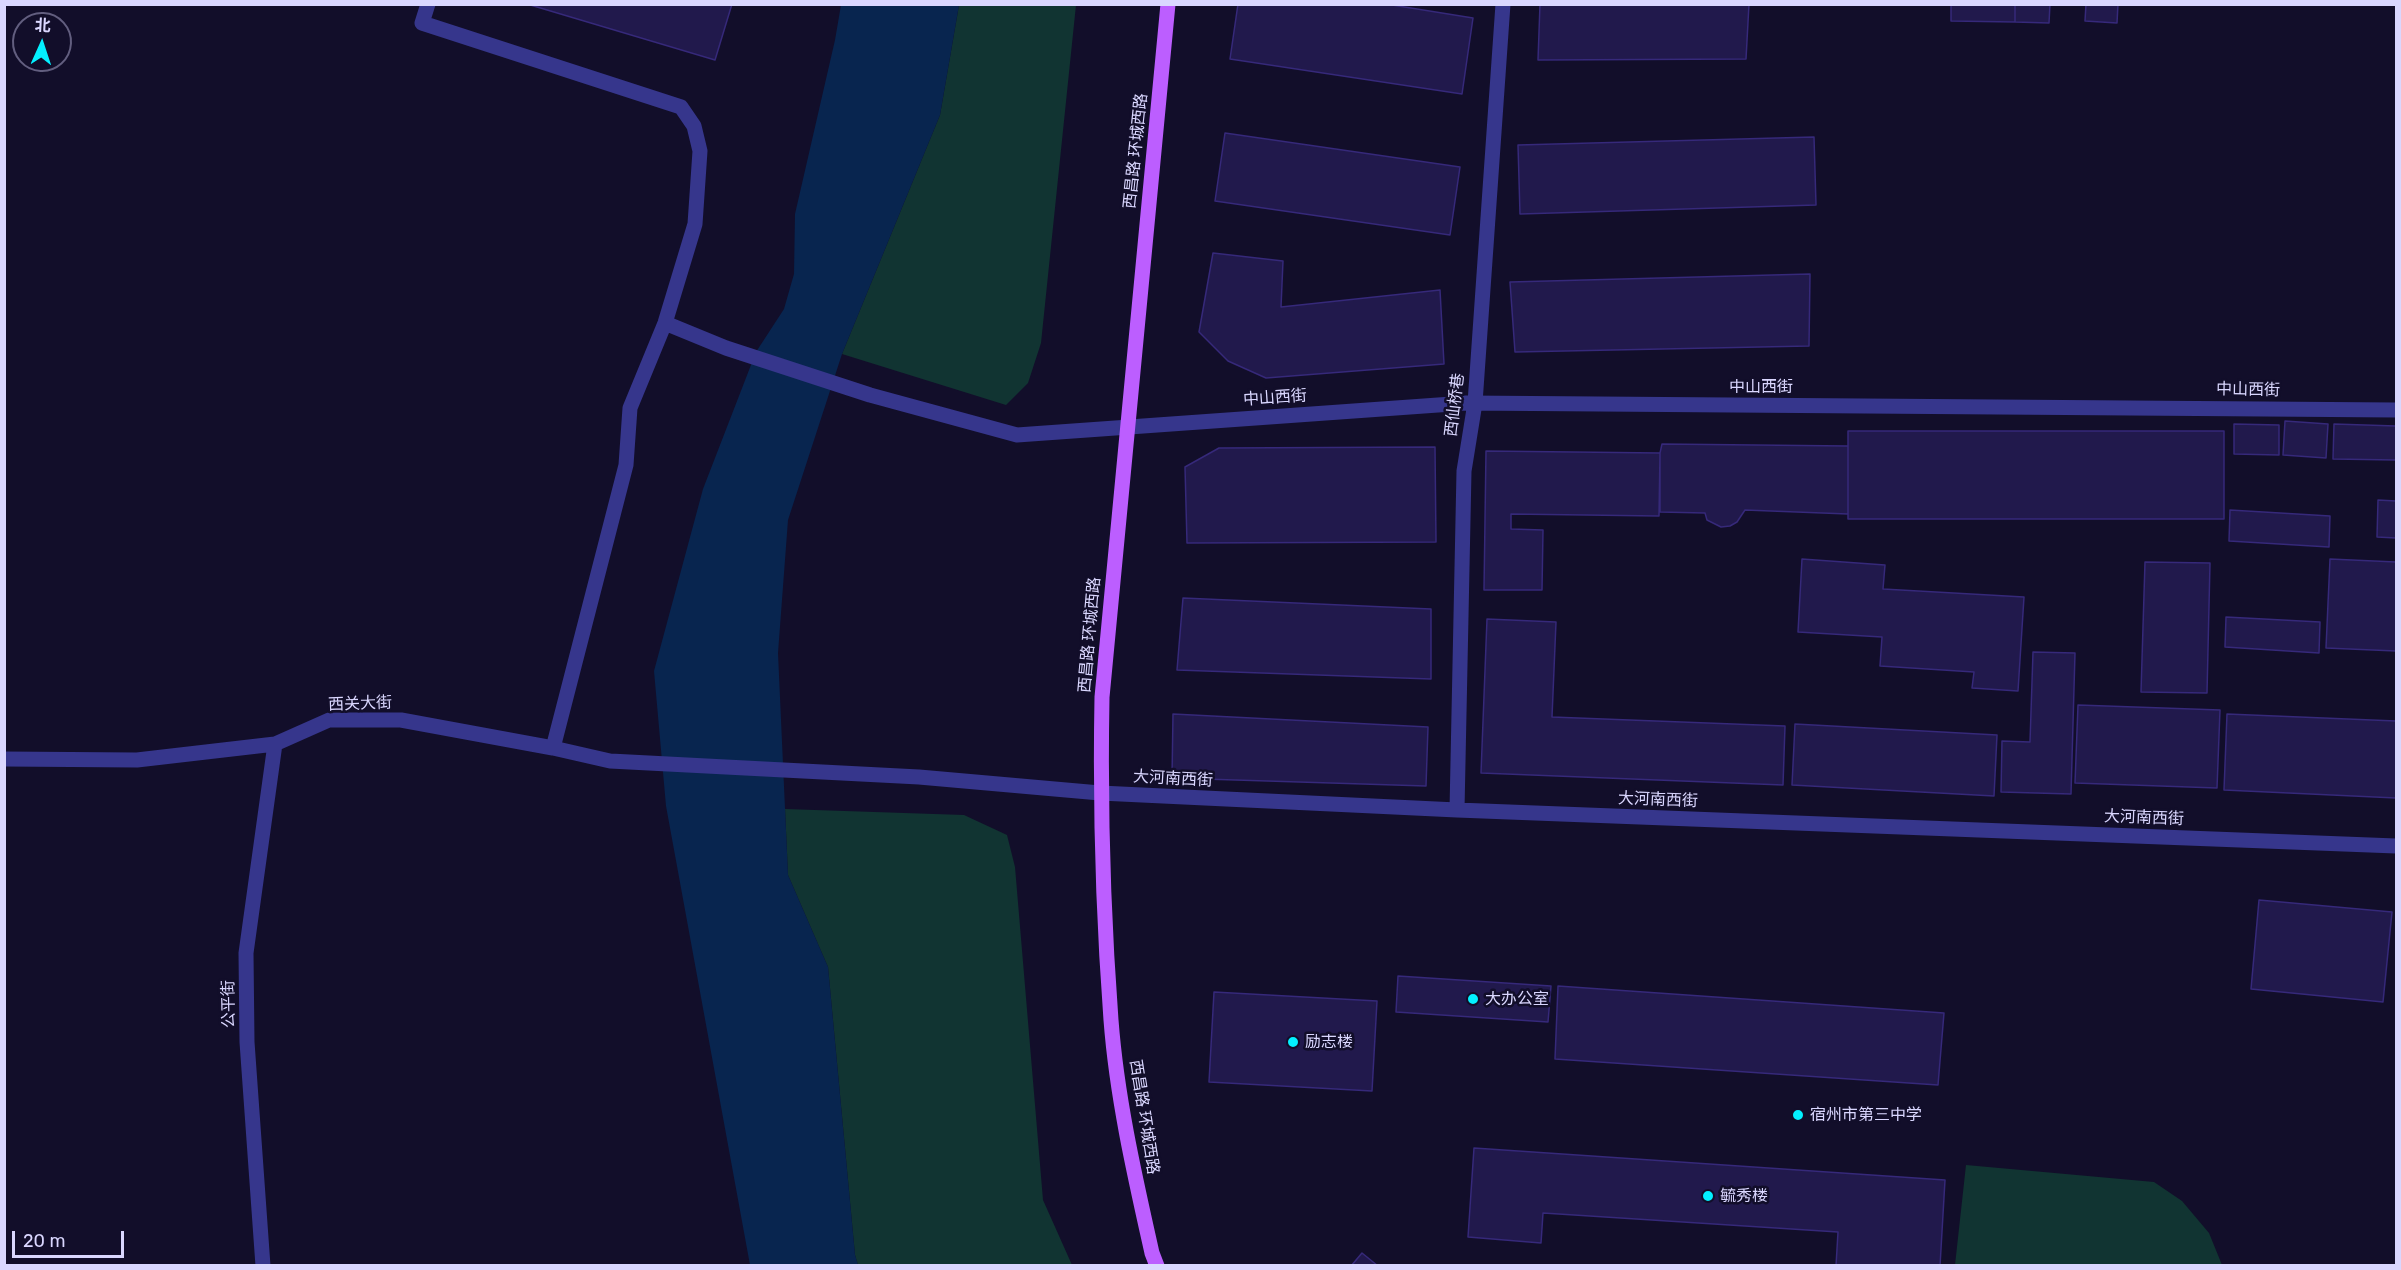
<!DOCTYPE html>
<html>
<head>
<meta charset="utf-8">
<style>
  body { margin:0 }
  #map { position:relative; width:2401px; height:1270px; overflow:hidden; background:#120e2a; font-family:Rubik,"Noto Sans SC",sans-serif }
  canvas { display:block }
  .frame { position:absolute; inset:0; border:6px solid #dad7ff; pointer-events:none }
  .north { position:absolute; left:12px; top:12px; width:60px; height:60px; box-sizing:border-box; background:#120e2a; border:2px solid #625e7f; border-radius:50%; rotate:3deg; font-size:16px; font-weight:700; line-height:24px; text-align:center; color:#dad7ff }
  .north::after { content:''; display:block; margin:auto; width:21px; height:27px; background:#03f0ff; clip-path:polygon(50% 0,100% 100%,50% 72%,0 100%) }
  .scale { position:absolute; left:12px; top:1231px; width:112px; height:27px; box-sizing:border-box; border:3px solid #dad7ff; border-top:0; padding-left:8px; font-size:18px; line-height:21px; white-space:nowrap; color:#dad7ff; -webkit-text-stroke:4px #120e2a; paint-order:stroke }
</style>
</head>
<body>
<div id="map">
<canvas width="2401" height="1270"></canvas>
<div class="frame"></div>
<div class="north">北</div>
<div class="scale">20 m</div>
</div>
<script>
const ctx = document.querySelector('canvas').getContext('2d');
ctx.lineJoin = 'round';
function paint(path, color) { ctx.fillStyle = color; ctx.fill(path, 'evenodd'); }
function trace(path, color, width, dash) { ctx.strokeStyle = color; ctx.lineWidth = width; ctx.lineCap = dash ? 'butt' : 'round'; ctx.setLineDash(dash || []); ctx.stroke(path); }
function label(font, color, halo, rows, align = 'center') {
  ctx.font = font + ' Rubik,"Noto Sans SC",sans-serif'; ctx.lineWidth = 5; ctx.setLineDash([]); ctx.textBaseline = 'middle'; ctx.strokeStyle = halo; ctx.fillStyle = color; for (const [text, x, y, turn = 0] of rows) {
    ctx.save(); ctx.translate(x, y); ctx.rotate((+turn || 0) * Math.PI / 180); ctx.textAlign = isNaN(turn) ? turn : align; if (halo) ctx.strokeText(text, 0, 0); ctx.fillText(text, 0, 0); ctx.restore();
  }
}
const green = new Path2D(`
  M959 5H1076L1041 343 1028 383 1006 405 842 354 940 115Z
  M785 809 964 815 1007 835 1015 867 1043 1200 1072 1265H858L855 1255 828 967 788 875Z
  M1966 1165 2154 1182 2182 1201 2209 1233 2222 1265H1955Z`);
const water = new Path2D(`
  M841 5H959L940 115 842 354 788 520 778 653 788 875 828 967 855 1255 858 1265H750L666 806 654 671 703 489 756 352 784 309 794 274 795 214 835 40Z`);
const building = new Path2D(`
  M527 4H732L715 60Z
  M1238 4H1386L1473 18 1462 94 1230 59Z
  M1540 4H1749L1746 59 1538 60Z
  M1951 4H2015V22L1951 21Z
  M2015 4H2050L2049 23 2015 22Z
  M2086 4H2118L2117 23 2085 21Z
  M1225 133 1460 167 1450 235 1215 201Z
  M1814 137 1816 205 1520 214 1518 145Z
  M1213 253 1283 261 1281 307 1440 290 1444 364 1266 378 1228 361 1199 332Z
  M1810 274 1809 346 1515 352 1510 282Z
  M2285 421 2328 424 2326 458 2283 455Z
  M2234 424 2279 425V455L2234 454Z
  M2334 424 2396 426V460L2333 459Z
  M1848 431H2224V519H1848Z
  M1662 444 1848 446V514L1745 510 1737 522 1730 526 1721 527 1707 520 1705 513 1660 512V453Z
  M1435 447 1436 542 1187 543 1185 467 1219 448Z
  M1486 451 1660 453 1659 516 1511 514V529L1543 530 1542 590H1484Z
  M2378 500 2396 501V538L2377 537Z
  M2230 510 2330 516 2329 547 2229 541Z
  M1802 559 1885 565 1883 589 2024 597 2018 691 1972 688 1974 672 1880 666 1882 637 1798 632Z
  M2330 559 2396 562V651L2326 648Z
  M2145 562 2210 563 2207 693 2141 692Z
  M1183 598 1431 609V679L1177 670Z
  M2226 617 2320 622 2319 653 2225 647Z
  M1487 619 1556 622 1552 717 1785 726 1783 785 1481 773Z
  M2033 652 2075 653 2071 794 2001 792 2002 741 2030 742Z
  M2078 705 2220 710 2217 788 2075 783Z
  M1173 714 1428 727 1426 786 1172 778Z
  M2227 714 2396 721V798L2224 790Z
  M1795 724 1997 735 1994 796 1792 785Z
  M2259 900 2392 912 2383 1002 2251 989Z
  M1398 976 1551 986 1548 1022 1396 1012Z
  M1558 986 1944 1013 1938 1085 1555 1059Z
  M1214 992 1377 1001 1372 1091 1209 1082Z
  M1474 1148 1945 1180 1940 1266H1836L1838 1232 1543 1213 1541 1243 1468 1237Z
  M1362 1253 1378 1266H1351Z`);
const minor = new Path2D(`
  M428 4 422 23 681 107 694 126 700 151 695 224 665 323 630 408 626 465 553 748
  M665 323 726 348 870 395 1017 435 1466 403 2396 410
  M4 759 137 760 275 744 329 720H401L553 748 610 761 919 777 1100 793 1457 810 2396 846
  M1457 810 1464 471 1475 403 1503 4
  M263 1266 247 1042 246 953 275 744`);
const major = new Path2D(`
  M1157 1266 1152 1253C1135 1177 1117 1099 1111 1020 1103 913 1100 805 1102 697L1168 4`);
const markers = [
  [1473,999,6,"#03f0ff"],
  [1293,1042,6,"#03f0ff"],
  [1798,1115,6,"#03f0ff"],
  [1708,1196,6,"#03f0ff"]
];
const streetNames = [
  ["西昌路 环城西路",1136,151,-84],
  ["中山西街",1761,387],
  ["中山西街",2248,390,1],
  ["中山西街",1275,398,-4],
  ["西仙桥巷",1455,405,-83],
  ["西昌路 环城西路",1090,635,-85],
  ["西关大街",360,704,-2],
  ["大河南西街",1173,779,3],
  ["大河南西街",1658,800,2],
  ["大河南西街",2144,818,2],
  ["公平街",229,1004,-91],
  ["西昌路 环城西路",1144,1117,81]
];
const poiNames = [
  ["大办公室",1485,999],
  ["励志楼",1305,1042],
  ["宿州市第三中学",1810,1115],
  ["毓秀楼",1720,1196]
];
paint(green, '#113432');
paint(water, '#08254f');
paint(building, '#21194c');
trace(building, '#36297a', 1.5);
trace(minor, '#36368c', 15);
trace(major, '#bc5eff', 15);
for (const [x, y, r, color] of markers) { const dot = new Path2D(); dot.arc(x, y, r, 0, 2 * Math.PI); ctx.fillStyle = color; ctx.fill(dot); trace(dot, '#120e2a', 2); }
label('16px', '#dad7ff', '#120e2a', streetNames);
label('16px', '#dad7ff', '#120e2a', poiNames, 'left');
</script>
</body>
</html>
